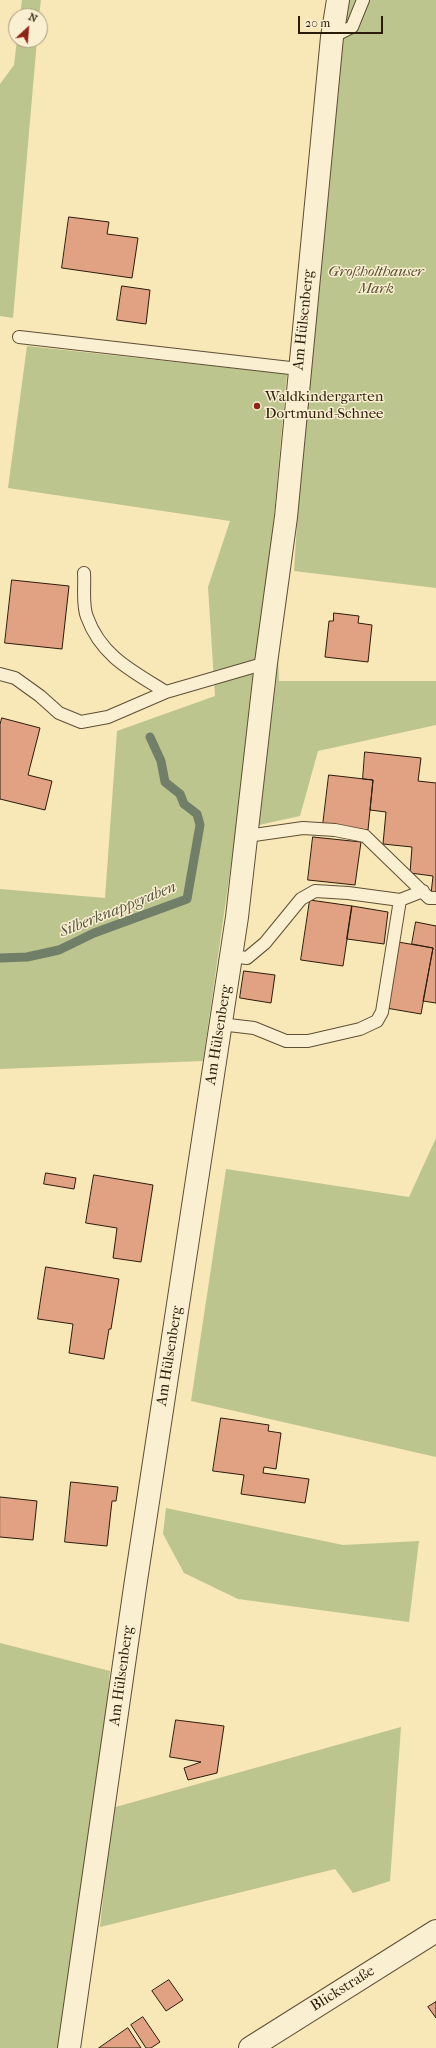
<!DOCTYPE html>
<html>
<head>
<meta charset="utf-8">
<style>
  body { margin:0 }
  #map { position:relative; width:436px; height:2048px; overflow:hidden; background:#f8e7b7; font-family:"IM FELL French Canon",serif }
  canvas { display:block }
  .north { position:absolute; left:8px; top:8px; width:40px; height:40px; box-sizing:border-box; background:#faefd0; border:1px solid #a79b81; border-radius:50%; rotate:26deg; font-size:11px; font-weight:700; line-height:16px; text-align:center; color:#2b1c0a }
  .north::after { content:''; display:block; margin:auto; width:14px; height:18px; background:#8f2418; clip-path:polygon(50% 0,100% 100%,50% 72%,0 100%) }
  .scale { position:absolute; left:298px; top:16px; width:85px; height:18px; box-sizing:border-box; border:2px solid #2b1c0a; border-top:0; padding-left:5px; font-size:12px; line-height:14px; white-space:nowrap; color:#2b1c0a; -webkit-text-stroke:3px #faefd0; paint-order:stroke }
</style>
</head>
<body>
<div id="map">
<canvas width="436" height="2048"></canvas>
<div class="north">N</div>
<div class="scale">20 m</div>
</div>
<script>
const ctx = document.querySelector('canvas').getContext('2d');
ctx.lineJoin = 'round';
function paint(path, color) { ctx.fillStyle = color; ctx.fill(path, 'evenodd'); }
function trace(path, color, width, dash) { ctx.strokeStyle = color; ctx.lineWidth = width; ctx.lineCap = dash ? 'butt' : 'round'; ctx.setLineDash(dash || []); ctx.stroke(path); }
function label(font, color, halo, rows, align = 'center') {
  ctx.font = font + ' "IM FELL French Canon",serif'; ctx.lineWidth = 3; ctx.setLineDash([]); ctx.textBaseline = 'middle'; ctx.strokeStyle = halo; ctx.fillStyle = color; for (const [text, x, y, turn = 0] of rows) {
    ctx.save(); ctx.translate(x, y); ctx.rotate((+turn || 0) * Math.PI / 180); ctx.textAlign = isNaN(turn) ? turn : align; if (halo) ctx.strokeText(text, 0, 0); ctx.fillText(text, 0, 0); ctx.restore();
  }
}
const green = new Path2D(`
  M22 0H41L39 16H20Z
  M348 0H436V588L294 571 309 335Z
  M17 40H37L13 318 0 316V84L14 65Z
  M27 346 287 374 273 527 279 681H436V725L318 751 300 816 236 830 203 1061 0 1069V889L105 898 117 731 215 696 208 587 230 521 8 488Z
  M436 1138V1457L191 1401 226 1169 409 1197Z
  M166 1508 343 1545 419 1541 409 1622 238 1599 184 1573 163 1534Z
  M0 1643 110 1671 98 1812 58 2048H0Z
  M401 1727 390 1881 353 1893 335 1869 100 1927 112 1808Z`);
const stream = new Path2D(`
  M0 958 27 957 59 950 94 933 187 899 200 825 197 814 184 804 180 794 165 782 161 761 150 737`);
const building = new Path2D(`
  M69 217 109 222 107 234 138 238 132 278 62 268Z
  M122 286 150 290 146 324 117 320Z
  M12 580 69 586 62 649 5 643Z
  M334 613 359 616 358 623 372 625 368 662 325 657 329 621H333Z
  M2 718 40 728 28 775 52 781 45 810 0 799V725Z
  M365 752 421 758 418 781 436 783V895L431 894 433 876 410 873 412 847 383 844 386 812 370 810 373 780 363 779Z
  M329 775 373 780 368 830 323 825Z
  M313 837 361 842 355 885 308 880Z
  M310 900 352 906 343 966 301 960Z
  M352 906 388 912 384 944 347 939Z
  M416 922 436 926V1003L423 1001 433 948 412 944Z
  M398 942 433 948 421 1014 386 1008Z
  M244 971 275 975 271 1003 240 998Z
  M46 1173 76 1178 74 1189 44 1184Z
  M94 1175 153 1185 141 1262 113 1258 117 1228 86 1223Z
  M46 1267 119 1279 111 1329H109L104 1359 69 1353 73 1324 38 1319Z
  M221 1418 269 1425 268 1431 281 1433 276 1469 264 1467 263 1473 309 1479 305 1503 241 1494 244 1475 213 1471Z
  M71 1482 118 1487 116 1501H112L107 1546 65 1542Z
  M0 1497 37 1501 33 1540 0 1537Z
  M176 1720 224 1726 217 1773 188 1780 184 1768 201 1762 170 1757Z
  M169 1980 183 2000 166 2011 152 1991Z
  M436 2002V2018L428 2007Z
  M143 2017 160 2042 151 2048H146L131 2025Z
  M128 2028 141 2048H99Z`);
const lane = new Path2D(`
  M332 37 352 27 363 0
  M19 337 299 369
  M84 573C85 586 82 605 87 617 101 656 132 671 166 692L266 663
  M0 674 15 678 40 696 59 713 81 722 108 717 166 692
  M247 836 303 828 335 830 365 836 429 898H436
  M231 956 247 958 265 943 301 899 315 891 348 893 400 900 423 891
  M220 1024 254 1028 286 1041H308L360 1029 377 1021 382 1012 400 900`);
const street = new Path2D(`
  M69 2048 135 1587 237 917 266 663 286 517 332 37 338 0
  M250 2048 436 1931`);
const markers = [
  [257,406,4,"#8f2418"]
];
const parkNames = [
  ["Großholthauser",376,272],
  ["Mark",376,289]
];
const streetNames = [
  ["Am Hülsenberg",304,320,-84],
  ["Am Hülsenberg",219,1035,-81],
  ["Am Hülsenberg",170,1356,-81],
  ["Am Hülsenberg",122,1676,-82],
  ["Blickstraße",343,1989,-32]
];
const poiNames = [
  ["Waldkindergarten",265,397],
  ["Dortmund-Schnee",265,414]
];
const waterNames = [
  ["Silberknappgraben",118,910,-22]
];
paint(green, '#bdc58e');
trace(stream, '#717f69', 9);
paint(building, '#e0a282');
trace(building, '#2b1c0a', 1);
trace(lane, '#5e4f35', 14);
trace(street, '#5e4f35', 24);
trace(lane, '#faefd0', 12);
trace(street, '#faefd0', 22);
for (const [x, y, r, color] of markers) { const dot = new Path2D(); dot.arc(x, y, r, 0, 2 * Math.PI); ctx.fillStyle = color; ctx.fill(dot); trace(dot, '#faefd0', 1.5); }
label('italic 15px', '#574f32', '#faefd0', parkNames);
label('15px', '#2b1c0a', '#faefd0', streetNames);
label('15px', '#2b1c0a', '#faefd0', poiNames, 'left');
label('italic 16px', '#545642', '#faefd0', waterNames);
</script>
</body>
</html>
